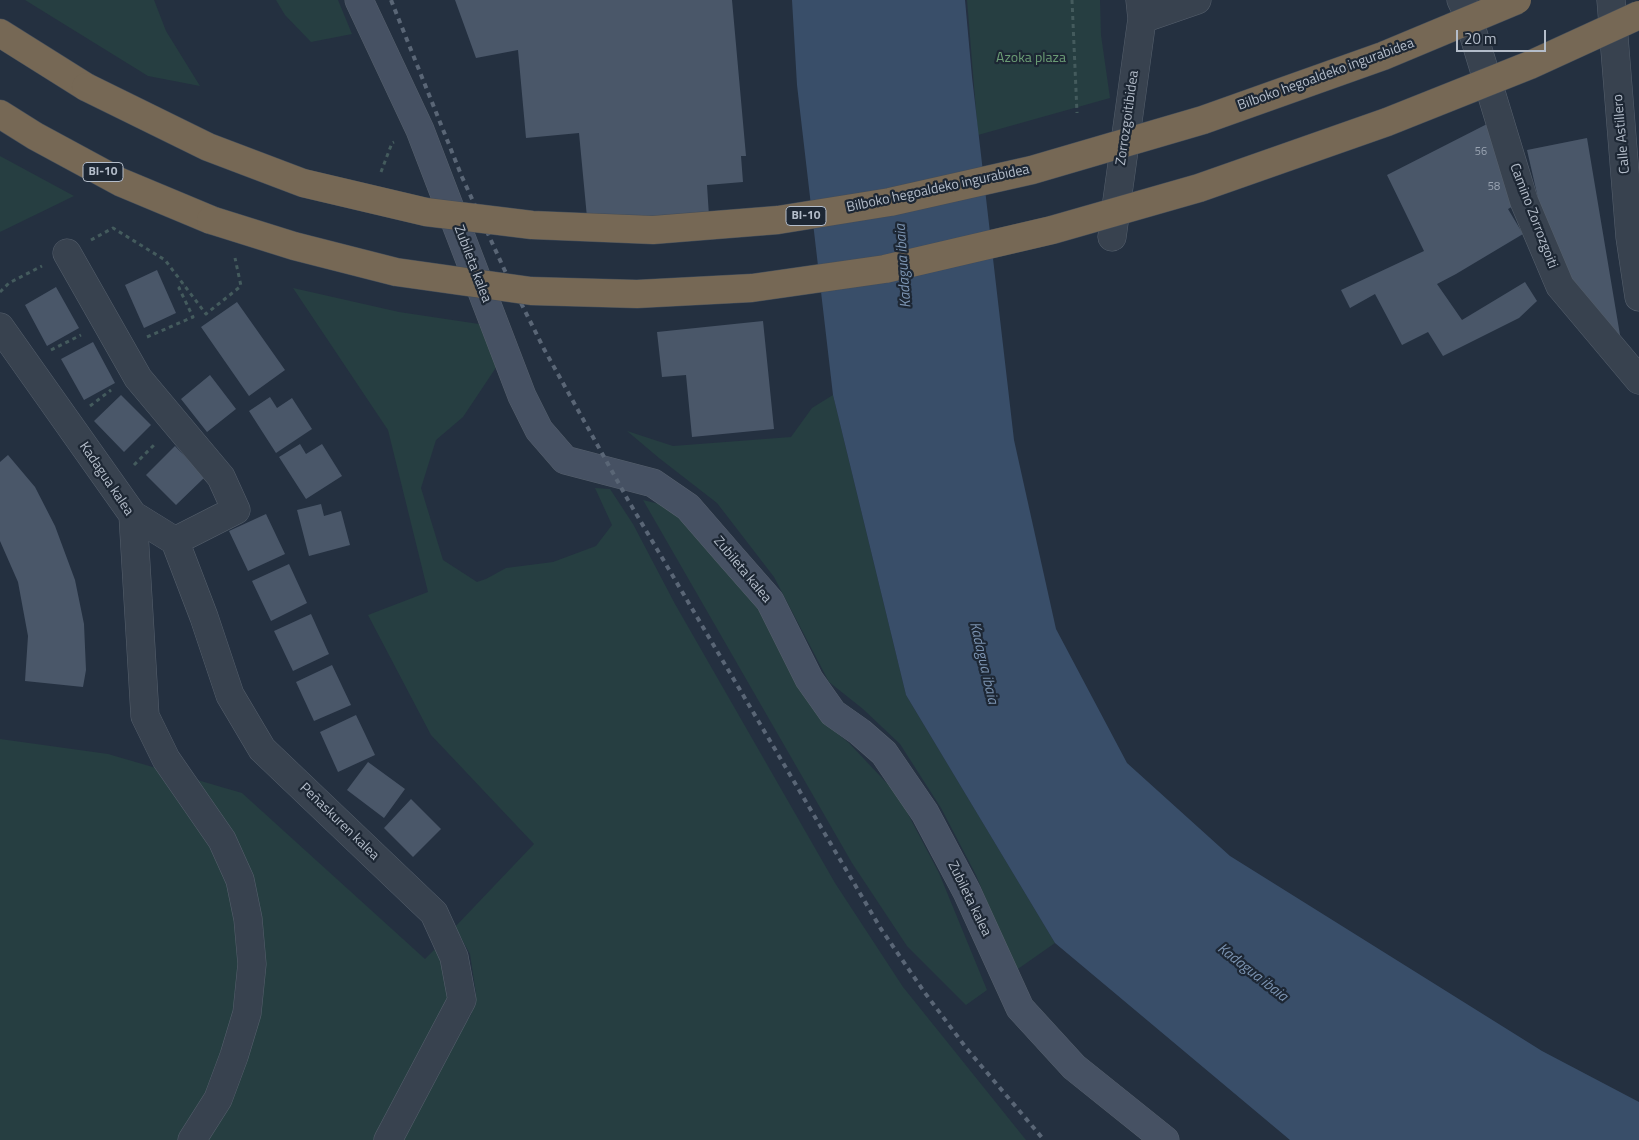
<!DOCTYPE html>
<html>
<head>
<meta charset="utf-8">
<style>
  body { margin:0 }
  #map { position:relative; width:1639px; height:1140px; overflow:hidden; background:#243040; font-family:"Titillium Web",sans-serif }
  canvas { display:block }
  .scale { position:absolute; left:1456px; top:30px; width:90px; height:22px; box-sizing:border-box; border:2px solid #b4bdca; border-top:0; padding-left:6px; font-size:15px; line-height:18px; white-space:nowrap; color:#b4bdca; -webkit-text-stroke:4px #1d2734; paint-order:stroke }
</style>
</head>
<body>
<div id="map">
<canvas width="1639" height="1140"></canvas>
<div class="scale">20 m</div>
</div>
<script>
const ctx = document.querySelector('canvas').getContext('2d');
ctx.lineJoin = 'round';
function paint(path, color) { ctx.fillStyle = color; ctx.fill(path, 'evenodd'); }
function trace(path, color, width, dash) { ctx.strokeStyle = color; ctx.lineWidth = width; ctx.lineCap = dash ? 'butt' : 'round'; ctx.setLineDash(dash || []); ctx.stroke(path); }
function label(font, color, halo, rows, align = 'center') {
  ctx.font = font + ' "Titillium Web",sans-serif'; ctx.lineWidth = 4.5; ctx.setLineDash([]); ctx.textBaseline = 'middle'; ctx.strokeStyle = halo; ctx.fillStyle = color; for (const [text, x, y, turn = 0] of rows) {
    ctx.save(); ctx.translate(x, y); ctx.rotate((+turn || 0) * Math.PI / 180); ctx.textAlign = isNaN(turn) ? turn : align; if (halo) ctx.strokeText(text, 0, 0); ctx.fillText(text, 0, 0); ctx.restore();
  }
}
const green = new Path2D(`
  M25 0H154L166 31 200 86 148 76Z
  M276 0H338L352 34 311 42 285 15Z
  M967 0H1100L1101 35 1110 98 978 135Z
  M0 156 74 196 0 232Z
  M293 288 399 312 479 324 497 366 463 417 436 440 421 488 443 560 477 582 486 579 506 568 553 562 596 546 612 525 595 488 610 489 633 524 675 604 835 883 903 987 1026 1140H398L453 1040 471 1015 476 994 470 954 455 927 534 844 431 735 368 615 428 592 388 430Z
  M833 395 906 695 1055 943 1015 971 976 875 941 808 900 744 863 709 829 682 774 577 717 503 659 458 627 431 673 446 791 437 812 408Z
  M643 500 667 506 707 544 758 606 822 721 849 743 898 795 939 873 987 990 966 1005 907 946 852 863Z
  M0 739 108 754 242 793 425 959 439 945 454 997 377 1140H0Z`);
const water = new Path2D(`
  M792 0H965L972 77 1014 440 1056 629 1127 763 1230 856 1542 1051 1639 1102V1140H1290L1055 943 906 695 833 395 797 85Z`);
const building = new Path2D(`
  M455 0H732L746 156H741L743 182 707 185 709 216 588 228 579 133 526 138 518 50 476 58Z
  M1489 123 1521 202 1508 209 1523 234 1456 274 1437 284 1462 320 1525 282 1537 301 1519 318 1443 356 1428 332 1402 345 1375 294 1350 308 1341 290 1424 251 1387 175Z
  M1587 138 1620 335 1611 338 1563 276 1543 220 1527 150Z
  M157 270 176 313 144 328 125 285Z
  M56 287 79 328 47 346 25 305Z
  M237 302 285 370 249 396 201 327Z
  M763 321 774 429 692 437 686 375 662 377 657 332Z
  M93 342 115 383 84 400 61 359Z
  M210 375 236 409 207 432 181 399Z
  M121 395 151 425 124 452 94 421Z
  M270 397 277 408 292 398 312 429 276 453 249 411Z
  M300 444 306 454 322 444 342 476 306 499 279 457Z
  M175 446 205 477 176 505 146 475Z
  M8 455 35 487 55 526 75 580 84 624 86 670 83 687 25 681 28 636 18 582 0 541V462Z
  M321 504 324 516 341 511 350 545 309 556 297 510Z
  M266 514 285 554 248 571 229 531Z
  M289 564 307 603 271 621 252 581Z
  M311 614 329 654 293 671 274 631Z
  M332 665 351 705 314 721 296 682Z
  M356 715 375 755 338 772 320 732Z
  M368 762 405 789 384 818 347 790Z
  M411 799 441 829 413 857 384 828Z`);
const path = new Path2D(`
  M1072 0 1077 113
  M381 172 392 143 394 142
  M91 240 113 228 165 260 206 314 241 286 235 258
  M0 292 9 283 42 266
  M147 337 193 317 179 288 184 285
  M51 350 81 335
  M90 406 111 390
  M134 465 156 443`);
const street = new Path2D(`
  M1461 0 1466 10 1524 201 1560 286 1639 380
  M1611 0 1630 237 1639 297
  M1142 19 1197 0
  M1112 237 1142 19 1140 0
  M67 253 138 378 221 477 236 510 175 541
  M0 327 133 515 145 716 166 759 222 840 240 880 248 919 252 964 247 1013 234 1056 218 1099 192 1140
  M133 515 175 541 204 617 230 695 262 749 434 913 454 957 462 1000 388 1140`);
const secondary = new Path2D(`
  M359 0 420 130 522 396 539 430 565 460 653 483 688 507 727 552 770 601 809 679 833 713 860 732 884 753 925 813 967 892 1020 1008 1074 1067 1165 1140`);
const highway = new Path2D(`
  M0 33 86 87
  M0 114 35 136 120 182 211 220`);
const rail = new Path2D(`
  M391 0 462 177 505 271 544 349 628 500 881 929 925 993 967 1049 1044 1140`);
const highwayBridge = new Path2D(`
  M86 87 208 147 303 183 426 212 532 225 653 230 778 220 890 202 1032 170 1203 120 1383 56 1517 0
  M211 220 294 246 396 272 531 291 637 294 752 288 885 269 1052 230 1199 188 1387 122 1530 65 1639 15`);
const numberNames = [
  ["56",1481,152],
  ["58",1494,187]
];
const shields = [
  [103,172,40],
  [806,216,40]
];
const shieldNames = [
  ["BI-10",103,172],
  ["BI-10",806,216]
];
const parkNames = [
  ["Azoka plaza",1031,59]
];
const streetNames = [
  ["Bilboko hegoaldeko ingurabidea",1326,75,-20],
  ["Zorrozgoitibidea",1128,118,-82],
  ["Calle Astillero",1622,134,-95],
  ["Bilboko hegoaldeko ingurabidea",938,189,-12],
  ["Camino Zorrozgoiti",1533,216,69],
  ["Zubileta kalea",472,264,69],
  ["Kadagua kalea",106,479,56],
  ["Zubileta kalea",742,570,50],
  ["Peñaskuren kalea",339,822,44],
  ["Zubileta kalea",969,899,64]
];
const waterNames = [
  ["Kadagua ibaia",904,266,-94],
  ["Kadagua ibaia",983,663,77],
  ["Kadagua ibaia",1252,973,38]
];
paint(green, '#263e41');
paint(water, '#394e69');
paint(building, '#4a5769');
trace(street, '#56606d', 29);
trace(secondary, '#56606d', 29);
trace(highway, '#434d5a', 29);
trace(path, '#445b5d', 3, [4, 4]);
trace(street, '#38424f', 28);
trace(secondary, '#465163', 28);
trace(highway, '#766855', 28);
trace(rail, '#5a6676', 4, [5, 5]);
trace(highwayBridge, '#434d5a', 29, []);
trace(highwayBridge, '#766855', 28);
label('11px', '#9aa4b2', null, numberNames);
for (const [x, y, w] of shields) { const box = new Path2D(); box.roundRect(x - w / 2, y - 9.5, w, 19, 4); ctx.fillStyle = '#1d2734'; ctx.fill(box); trace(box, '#b4bdca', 1); }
label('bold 12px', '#b4bdca', null, shieldNames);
label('14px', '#6b9c75', '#1d2734', parkNames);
label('14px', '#b4bdca', '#1d2734', streetNames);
label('italic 15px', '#7c94b2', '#1d2734', waterNames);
</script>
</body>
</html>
